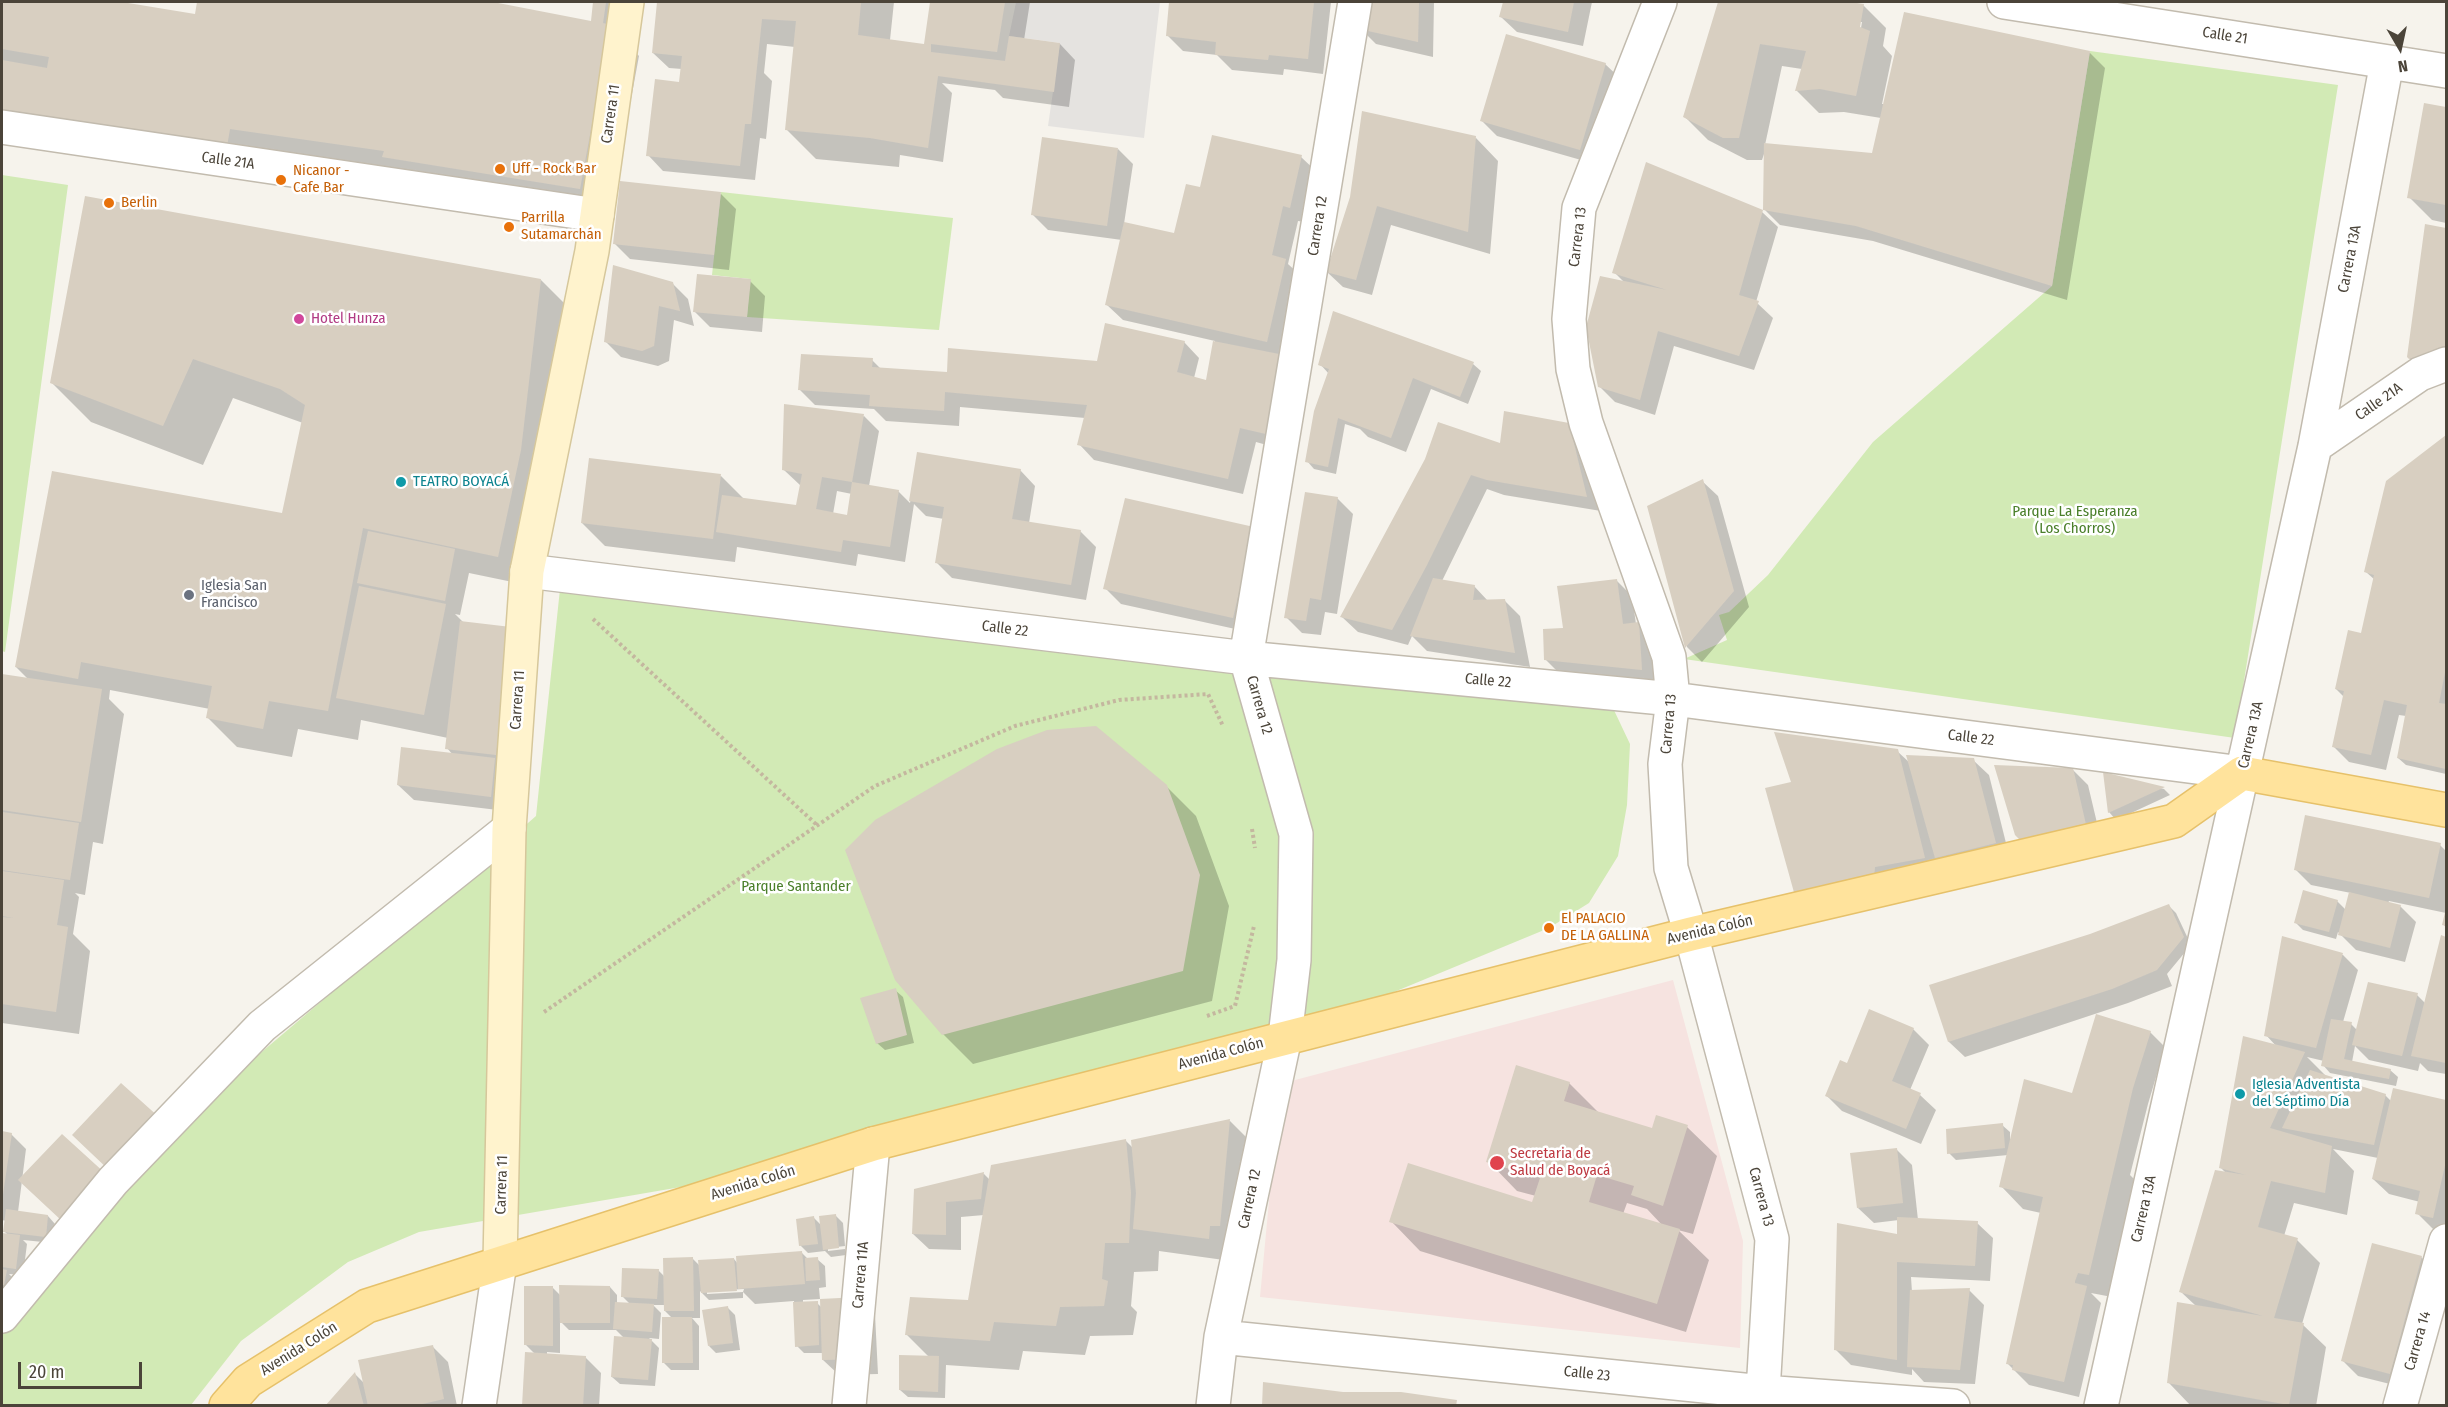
<!DOCTYPE html>
<html>
<head>
<meta charset="utf-8">
<style>
  body { margin:0 }
  #map { position:relative; width:2448px; height:1407px; overflow:hidden; background:#f6f3ec; font-family:"Fira Sans Condensed",sans-serif }
  canvas { display:block }
  .frame { position:absolute; inset:0; border:3px solid #4b4439; pointer-events:none }
  .north { position:absolute; left:2370px; top:18px; width:60px; height:60px; -webkit-text-stroke:4px #fff; paint-order:stroke; rotate:171deg; font-size:16px; font-weight:700; line-height:24px; text-align:center; color:#4b4439 }
  .north::after { content:''; display:block; margin:auto; width:21px; height:27px; background:#4b4439; clip-path:polygon(50% 0,100% 100%,50% 72%,0 100%) }
  .scale { position:absolute; left:18px; top:1362px; width:124px; height:27px; box-sizing:border-box; border:3px solid #4b4439; border-top:0; padding-left:8px; font-size:18px; line-height:21px; white-space:nowrap; color:#4b4439; -webkit-text-stroke:4px #fff; paint-order:stroke }
</style>
</head>
<body>
<div id="map">
<canvas width="2448" height="1407"></canvas>
<div class="frame"></div>
<div class="north">N</div>
<div class="scale">20 m</div>
</div>
<script>
const ctx = document.querySelector('canvas').getContext('2d');
ctx.lineJoin = 'round';
function paint(path, color) { ctx.fillStyle = color; ctx.fill(path, 'evenodd'); }
function trace(path, color, width, dash) { ctx.strokeStyle = color; ctx.lineWidth = width; ctx.lineCap = dash ? 'butt' : 'round'; ctx.setLineDash(dash || []); ctx.stroke(path); }
function label(font, color, halo, rows, align = 'center') {
  ctx.font = font + ' "Fira Sans Condensed",sans-serif'; ctx.lineWidth = 5; ctx.setLineDash([]); ctx.textBaseline = 'middle'; ctx.strokeStyle = halo; ctx.fillStyle = color; for (const [text, x, y, turn = 0] of rows) {
    ctx.save(); ctx.translate(x, y); ctx.rotate((+turn || 0) * Math.PI / 180); ctx.textAlign = isNaN(turn) ? turn : align; if (halo) ctx.strokeText(text, 0, 0); ctx.fillText(text, 0, 0); ctx.restore();
  }
}
const medical = new Path2D(`
  M1673 980 1743 1241 1740 1348 1260 1297 1280 1084Z`);
const green = new Path2D(`
  M2090 51 2338 85 2235 738 1684 659 1727 640 1719 615 1729 612 1768 575 1873 442 2052 286Z
  M2 175 68 185 5 652 2 651Z
  M721 192 953 218 939 330 747 317 750 279 712 275Z
  M560 589 1612 706 1630 744 1627 805 1618 856 1589 903 1549 928 1285 1037 809 1165 419 1232 348 1262 241 1341 191 1405 2 1406V1332L211 1095 409 927 536 816Z`);
const parking = new Path2D(`
  M1016 2H1160L1144 138 1048 126 1060 43 1009 36Z`);
const shadow = new Path2D(`
  M2 2H112L196 17 198 2H485L595 23 592 20 595 2H632L626 42 639 56 609 218 2 134Z
  M659 2H894L890 40 925 45 931 2H1030L1024 40 1060 44 1075 60 1069 107 1003 98 995 90 942 83 952 93 943 162 900 155 899 167 816 159 787 130 795 47 767 44 764 73 772 81 766 139 760 138 755 180 663 171 648 155 681 83 682 69 669 68 653 53Z
  M1172 2H1331L1323 74 1284 69 1283 75 1232 70 1217 55 1183 51 1167 35Z
  M1367 2H1434L1433 57 1376 44 1361 29Z
  M1504 2H1592L1583 46 1517 32 1501 17Z
  M1720 2H1840L1863 5 1886 28 1883 46 1892 56 1882 104H1885L2089 52 2105 68 2067 300 1873 241 1780 225 1765 210V151L1762 160H1747L1708 140 1685 117ZM1859 22H1862L1860 34ZM1782 66 1802 69 1796 90 1819 113 1844 112 1881 118 1873 154 1765 145Z
  M1605 64 1621 79 1595 164 1497 136 1482 121Z
  M2426 105 2446 108V223L2432 220 2409 197Z
  M1476 138 1498 161 1490 254 1391 225 1372 295 1343 287 1327 272 1352 196Z
  M1118 149 1133 164 1124 224 1175 235 1201 189 1301 157 1317 172 1305 222 1298 221 1288 264 1300 275 1281 449 1256 442 1243 494 1094 460 1079 444 1085 418 960 407 959 426 886 421 874 409 815 405 800 390 872 360 882 370 948 374 1098 362 1184 342 1199 358 1194 378 1207 381 1215 341 1123 320 1107 305 1122 240 1048 230 1033 215Z
  M721 194 736 209 729 270 630 259 614 243Z
  M1762 212 1778 227 1756 302 1773 318 1754 370 1674 346 1655 415 1615 402 1599 386 1624 282 1614 272Z
  M2426 226 2446 230V368L2424 372 2408 357Z
  M541 280 581 320 527 585 469 573 460 615 455 614 463 622 510 628 506 811 414 800 398 785 453 755 447 748 448 738 361 720 358 740 298 729 292 757 237 747 208 718 210 709 110 690 109 699 124 714 103 844 93 842 85 895 75 893 79 897 73 934 90 951 79 1034 2 1023V675L29 680 16 667 283 515 303 423 233 398 203 465 91 422 51 382Z
  M750 281 765 296 762 332 710 327 694 311Z
  M673 284 688 299 694 326 674 320 669 361 658 366 621 357 605 341Z
  M1426 345 1473 364 1481 371 1468 404 1431 389 1406 452 1368 437 1360 429 1345 424 1336 474 1314 469 1307 461 1329 374 1320 364Z
  M864 416 879 431 869 486 898 491 910 503 919 454 1020 470 1035 486 1029 523 1080 531 1096 547 1086 600 952 578 936 562 944 519 926 516 914 504 905 562 858 554 856 566 737 547 735 562 605 546 582 523 721 476 744 499 797 507 801 486 784 470ZM837 491 852 494 849 516 833 514Z
  M1568 425 1584 441 1601 511 1504 495 1487 489 1442 581 1474 586 1488 601H1505L1520 616 1530 667 1427 651 1412 636 1408 645 1358 632 1342 617 1427 459 1502 445Z
  M2446 437V774L2406 765 2398 758 2406 716 2399 715 2386 770 2349 762 2333 746 2344 697 2336 689 2362 634 2375 580 2366 572 2387 482Z
  M1702 481 1718 496 1749 607 1702 662 1687 647 1649 507Z
  M1337 498 1353 514 1337 614 1325 612 1321 635 1302 633 1286 617Z
  M1253 528 1249 632 1121 604 1105 588Z
  M1616 580 1632 596 1636 624 1639 623 1654 639 1657 684 1561 675 1545 659 1565 630Z
  M1897 751 1910 763 1973 760 1989 775 2010 859 1796 895Z
  M2073 770 2088 785 2102 844 2032 850Z
  M2104 774 2164 789 2170 795 2116 820 2109 812Z
  M1166 786 1196 816 1229 906 1212 1001 973 1064 943 1034Z
  M2440 845 2446 851V928L2444 925 2446 913 2389 901 2388 903 2400 906 2416 922 2405 962 2356 950 2338 932 2336 939 2303 930 2296 923 2337 901 2346 910 2351 893 2311 885 2295 869Z
  M2169 906 2176 913 2191 945 2167 974 2172 986 2128 1003 1965 1057 1949 1042 1931 986 2090 935Z
  M2442 937 2446 938V1074L2428 1071 2420 1063 2418 1071 2369 1060 2355 1046 2352 1062 2390 1070 2398 1077 2396 1086 2330 1073 2323 1065 2324 1061 2307 1057 2327 1077 2385 1095 2392 1102 2395 1090 2446 1101V1232L2433 1229 2417 1213 2420 1202 2389 1194 2373 1179 2378 1158 2333 1149 2354 1171 2347 1215 2294 1203 2284 1236 2297 1240 2320 1263 2302 1324 2326 1347 2316 1406H2191L2169 1383 2196 1306 2181 1292 2226 1173 2221 1168 2277 1047 2266 1035 2283 938 2343 955 2358 970 2343 1022 2351 1024 2357 1030 2417 995 2425 1003Z
  M895 990 903 997 914 1043 885 1050 877 1043Z
  M1870 1011 1913 1029 1929 1045 1910 1090 1920 1095 1936 1110 1921 1144 1842 1111 1827 1096 1848 1064Z
  M2150 1032 2165 1047 2148 1104 2130 1175 2138 1183 2112 1297 2091 1293 2101 1303 2079 1397 2029 1385 2008 1364 2041 1213 2023 1209 2001 1186 2008 1155 1956 1160 1949 1153 2002 1125 2010 1132V1141L2073 1095Z
  M1569 1083 1600 1114 1653 1130 1687 1127 1717 1156 1693 1234 1678 1230 1709 1260 1686 1332 1420 1251 1391 1221 1533 1204 1536 1196 1517 1191 1488 1161ZM1627 1203 1647 1209 1663 1226 1623 1214Z
  M1230 1121 1252 1143 1231 1261 1159 1251 1158 1271 1134 1272 1131 1306 1137 1312 1133 1335 1090 1336 1085 1355 1023 1351 1019 1370 946 1365 945 1398 908 1397 900 1390 929 1357 907 1335 970 1302 984 1215 961 1217V1250L929 1249 913 1234 915 1191 984 1174 990 1180 1126 1141 1134 1149Z
  M2 1133 11 1134 26 1149 18 1212 48 1216 55 1224 53 1243 23 1240 27 1244 23 1275 9 1274 13 1278 2 1291V1234L8 1235 4 1231 6 1221 2 1220Z
  M1896 1149 1912 1165 1918 1220 1977 1223 1993 1238 1990 1281 1911 1277 1912 1292 1969 1290 1984 1305 1975 1384 1924 1382 1912 1369V1375L1851 1365 1835 1349 1898 1236 1899 1220 1874 1223 1858 1208Z
  M835 1215 843 1223 845 1246 828 1248V1251L845 1249 846 1255 831 1257 825 1251 808 1253 800 1245 814 1218 822 1226Z
  M802 1253 808 1259H817L825 1266 826 1287 819 1288 820 1299 803 1300V1303H817L821 1307 859 1299 875 1314 878 1374 839 1375 823 1360V1353H804L797 1346 794 1301 755 1304 743 1292 744 1289 707 1291V1294L743 1292V1298L709 1300 700 1291V1318H692L699 1326V1370H671L663 1362 673 1319 665 1311V1305H653L661 1313 659 1339 649 1338 659 1348 655 1386 620 1384 612 1377 624 1338 616 1330H569L560 1321V1353L547 1352V1355L585 1357 601 1373 599 1406H523L535 1354 526 1345 553 1288 561 1296 610 1287 617 1295V1303L630 1304 623 1297 658 1270 665 1277 693 1259 700 1266 734 1259 738 1264Z
  M2421 1257 2437 1273 2406 1388 2358 1376 2342 1360Z
  M727 1307 735 1315 740 1350 716 1353 709 1346Z
  M433 1347 448 1362 457 1406H327L355 1374 365 1384Z`);
const building = new Path2D(`
  M2 2H122L195 14 197 2H493L591 21 593 2H606L603 23 610 25 580 189 382 157 384 151 230 129 226 152 2 116V60L47 68 49 57 2 49Z
  M657 2H861L858 35 924 44 930 2H1005L997 52 931 44V52L1005 61 1009 36 1060 43 1054 92 938 76 928 148 870 138 785 130 796 21 762 19 751 124H745L740 166 646 156 655 79 679 82 682 56 652 53Z
  M1169 2H1314L1308 59 1269 55 1268 60 1215 55 1216 42 1166 36Z
  M1366 2H1419L1418 42 1359 29Z
  M1503 2H1574L1568 32 1499 17Z
  M1718 2H1850L1864 4 1860 27 1870 31 1856 96 1820 89 1795 91 1806 51 1760 44 1739 138H1723L1683 117Z
  M1904 12 2090 51 2052 286 1856 226 1763 210 1739 295 1759 301 1739 356 1658 331 1640 400 1598 387 1586 327 1600 276 1667 290 1612 273 1646 162 1763 210 1764 143 1872 153Z
  M1506 34 1606 63 1580 150 1480 121Z
  M2424 103 2446 107V205L2407 198Z
  M1362 111 1476 136 1468 232 1377 206 1356 280 1326 272 1350 197Z
  M1212 135 1302 155 1290 208 1283 206 1272 255 1286 259 1267 342 1105 305 1124 222 1174 233 1186 184 1200 187Z
  M1042 137 1118 148 1107 226 1031 215Z
  M620 181 721 192 714 255 613 244Z
  M85 196 541 279 521 450 498 557 363 528 328 711 269 701 263 729 206 718 212 686 81 662 78 679 15 667 52 471 282 513 305 405 280 389 193 359 163 426 50 383Z
  M2425 224 2446 228V347L2409 359 2407 357Z
  M613 265 673 282 680 311 659 306 654 346 642 351 604 342Z
  M697 274 751 279 747 317 693 312Z
  M1333 311 1474 362 1460 397 1413 378 1391 438 1338 418 1328 467 1305 462 1314 411 1329 369 1318 365Z
  M1105 323 1185 341 1177 372 1206 380 1213 341 1284 355 1266 434 1240 428 1228 479 1077 445 1087 405 945 392 944 411 869 406 870 395 798 390 801 354 873 358 872 367 947 372 948 348 1097 361Z
  M784 404 864 414 852 482 899 490 890 547 843 540 841 552 716 532 722 495 796 505 802 474 782 470ZM822 477 852 482 847 515 816 509Z
  M1504 411 1569 423 1587 497 1487 480 1471 475 1427 565 1392 630 1340 617 1425 459 1438 422 1500 443Z
  M2446 435V667L2439 703 2446 704V769L2397 758 2407 705 2384 700 2371 755 2332 747 2344 691 2335 689 2348 630 2361 633 2374 575 2364 572 2386 481Z
  M917 452 1021 469 1012 519 1081 530 1071 585 935 563 944 507 909 501Z
  M589 458 721 474 713 539 581 523Z
  M1703 479 1734 591 1685 648 1647 506Z
  M1305 492 1338 497 1321 600 1310 598 1306 621 1284 618Z
  M1125 498 1254 527 1233 618 1103 589Z
  M368 531 455 549 445 601 357 583Z
  M1433 578 1475 585 1473 600 1505 599 1515 653 1410 636Z
  M1617 579 1623 624 1639 622 1642 670 1544 660 1543 629 1563 628 1557 586Z
  M359 586 446 604 424 715 336 698Z
  M460 621 511 627 496 755 445 749Z
  M2 674 102 689 81 822 2 810Z
  M1096 726 1167 785 1200 875 1183 971 942 1035 895 980 845 850 875 820 997 749 1047 730Z
  M1774 732 1898 749 1925 858 1875 867 1874 877 1795 896 1765 788 1791 782Z
  M401 747 495 758 491 797 397 785Z
  M1906 755 1974 758 1996 843 1935 858Z
  M1994 765 2073 768 2087 829 2024 844 2015 835Z
  M2103 772 2165 787 2108 813Z
  M2 812 79 823 70 880 2 870Z
  M2305 815 2441 843 2429 898 2294 870Z
  M2 871 64 880 57 925 68 927 56 1012 2 1004V917L14 918 2 916Z
  M2303 890 2338 900 2329 932 2294 923Z
  M2349 892 2401 905 2390 948 2338 935Z
  M2169 904 2184 937 2157 970 2112 989 1948 1042 1929 985 2090 934Z
  M2446 908V926L2442 925Z
  M2441 935 2446 937V1063L2411 1056Z
  M2282 936 2343 953 2316 1048 2264 1036Z
  M2368 982 2418 993 2402 1056 2352 1045Z
  M896 988 907 1035 876 1044 860 998Z
  M1869 1009 1914 1028 1892 1081 1921 1093 1906 1129 1825 1096 1840 1060 1847 1063Z
  M2096 1014 2151 1031 2133 1088 2089 1275 2078 1273 2075 1281V1283L2087 1286 2064 1382 2012 1370 2013 1365 2006 1364 2043 1197 1999 1187 2024 1079 2072 1093Z
  M2331 1019 2352 1022 2344 1059 2391 1069 2389 1079 2321 1066Z
  M2243 1036 2305 1052 2270 1128 2332 1146 2325 1193 2271 1181 2258 1227 2298 1238 2274 1318 2304 1323 2289 1405 2167 1383 2177 1302 2263 1316 2179 1292 2215 1170 2246 1175 2219 1168Z
  M1516 1065 1570 1082 1564 1101 1652 1128 1656 1115 1688 1125 1663 1206 1631 1195 1634 1186 1597 1175 1589 1202 1680 1229 1657 1304 1389 1222 1408 1163 1532 1202 1540 1178 1486 1162Z
  M2310 1070 2386 1094 2374 1145 2282 1128Z
  M121 1083 160 1118 110 1171 72 1135Z
  M2393 1088 2446 1100V1161L2433 1218 2415 1214 2420 1191 2372 1179Z
  M1230 1119 1220 1226H1210L1209 1239 1133 1229 1136 1193 1131 1140Z
  M2003 1123 2005 1148 1947 1154 1946 1129Z
  M2 1131 12 1133 3 1194H2Z
  M62 1134 106 1174 62 1221 18 1180Z
  M1126 1139 1131 1193 1129 1243H1105L1102 1279 1108 1281 1104 1306 1060 1307 1056 1326 994 1322 990 1341 905 1335 910 1297 968 1300 991 1165Z
  M1897 1148 1903 1203 1857 1208 1850 1153Z
  M984 1172 981 1199 946 1202V1235L912 1234 914 1189Z
  M6 1209 48 1215 46 1237 3 1232Z
  M836 1214 839 1248 823 1250 819 1216Z
  M814 1216 818 1244 799 1246 796 1219Z
  M1897 1217 1978 1221 1975 1266 1897 1262V1360L1834 1350 1837 1223 1897 1234Z
  M2 1233 20 1235 16 1269 2 1267Z
  M2372 1243 2422 1256 2390 1374 2341 1361Z
  M802 1251 805 1284 738 1289 736 1256Z
  M693 1257 694 1311H664L663 1258Z
  M818 1257 820 1280 806 1281 805 1258Z
  M734 1258 737 1291 701 1293 698 1260Z
  M622 1268 659 1269 657 1299 621 1297Z
  M2 1269 7 1270 4 1285H2Z
  M559 1285 610 1286V1323H560Z
  M524 1286H553V1346L524 1345Z
  M1970 1288 1960 1370 1907 1367 1910 1290Z
  M860 1297 863 1359 822 1360 820 1299Z
  M818 1301 819 1345 795 1347 793 1302Z
  M615 1302 654 1304 652 1332 613 1329Z
  M728 1306 733 1343 708 1346 702 1310Z
  M662 1317H692L693 1363H662Z
  M614 1336 652 1339 648 1380 611 1377Z
  M433 1345 444 1399 414 1406H368L358 1360Z
  M525 1352 586 1356 583 1406H522Z
  M899 1355 939 1356 938 1392 899 1390Z
  M355 1372 364 1406H325Z
  M1263 1382 1343 1392H1401L1457 1400 1456 1406H1262Z`);
const path = new Path2D(`
  M593 619 818 826
  M1252 829 1255 848
  M544 1012 875 786 1015 726 1119 700 1208 694 1223 726
  M1207 1016 1235 1006 1254 926`);
const street = new Path2D(`
  M1660 2 1579 208 1569 319 1573 369 1586 423 1669 657 1673 699 1665 764 1671 868 1691 934 1772 1239 1763 1392
  M2004 2 2446 71
  M2 127 597 215
  M2315 446 2420 374 2446 364
  M527 571 1246 658 1673 699 2242 773
  M2 1316 113 1181 262 1026 509 829
  M1221 1337 1763 1392 1953 1406
  M479 1406 500 1262
  M849 1406 873 1144
  M1213 1406 1221 1337 1285 1037 1294 960 1296 834 1246 658 1355 2
  M2101 1406 2315 446 2387 62
  M2400 1406 2446 1241`);
const secondary = new Path2D(`
  M500 1262 509 829 527 571 592 251 627 2`);
const primary = new Path2D(`
  M226 1406 248 1381 367 1306 873 1144 1691 934 2174 821 2242 773 2446 810`);
const markers = [
  [500,169,6,"#e8710a"],
  [281,180,6,"#e8710a"],
  [109,203,6,"#e8710a"],
  [509,227,6,"#e8710a"],
  [299,319,6,"#d1479c"],
  [401,482,6,"#0f9aa8"],
  [189,595,6,"#6b7280"],
  [1549,928,6,"#e8710a"],
  [2240,1094,6,"#0f9aa8"],
  [1497,1163,8,"#e0444e"]
];
const streetNames = [
  ["Calle 21",2225,36,9],
  ["Carrera 11",611,114,-82],
  ["Calle 21A",228,161,8],
  ["Carrera 12",1318,226,-81],
  ["Carrera 13",1578,237,-83],
  ["Carrera 13A",2350,259,-79],
  ["Calle 21A",2379,402,-35],
  ["Calle 22",1005,629,7],
  ["Calle 22",1488,681,5],
  ["Carrera 11",518,700,-86],
  ["Carrera 12",1259,705,74],
  ["Carrera 13",1669,724,-85],
  ["Carrera 13A",2251,735,-77],
  ["Calle 22",1971,738,7],
  ["Avenida Colón",1710,930,-13],
  ["Avenida Colón",1221,1054,-15],
  ["Avenida Colón",753,1183,-17],
  ["Carrera 11",502,1185,-88],
  ["Carrera 13",1761,1197,75],
  ["Carrera 12",1250,1199,-78],
  ["Carrera 13A",2144,1209,-77],
  ["Carrera 11A",861,1275,-85],
  ["Carrera 14",2418,1341,-74],
  ["Avenida Colón",299,1349,-32],
  ["Calle 23",1587,1374,6]
];
const foodNames = [
  ["Uff - Rock Bar",512,169],
  ["Nicanor -",293,171],
  ["Cafe Bar",293,188],
  ["Berlin",121,203],
  ["Parrilla",521,218],
  ["Sutamarchán",521,235],
  ["El PALACIO",1561,919],
  ["DE LA GALLINA",1561,936]
];
const hotelNames = [
  ["Hotel Hunza",311,319]
];
const cultureNames = [
  ["TEATRO BOYACÁ",413,482],
  ["Iglesia Adventista",2252,1085],
  ["del Séptimo Día",2252,1102]
];
const parkNames = [
  ["Parque La Esperanza",2075,512],
  ["(Los Chorros)",2075,529],
  ["Parque Santander",796,887]
];
const worshipNames = [
  ["Iglesia San",201,586],
  ["Francisco",201,603]
];
const healthNames = [
  ["Secretaria de",1510,1154],
  ["Salud de Boyacá",1510,1171]
];
paint(medical, '#f6e3e0');
paint(green, '#d2eab5');
paint(parking, '#e5e3e0');
paint(shadow, '#0003');
paint(building, '#d8cfc1');
trace(street, '#c2bbae', 36);
trace(secondary, '#d6c79b', 36);
trace(primary, '#e6c16a', 36);
trace(path, '#c4b79f', 4, [3, 3]);
trace(street, '#fff', 33);
trace(secondary, '#fff3cd', 33);
trace(primary, '#ffe39c', 33);
for (const [x, y, r, color] of markers) { const dot = new Path2D(); dot.arc(x, y, r, 0, 2 * Math.PI); ctx.fillStyle = color; ctx.fill(dot); trace(dot, '#fff', 2); }
label('15px', '#4b4439', '#fff', streetNames);
label('15px', '#c56008', '#fff', foodNames, 'left');
label('15px', '#b23c85', '#fff', hotelNames, 'left');
label('15px', '#0d838f', '#fff', cultureNames, 'left');
label('15px', '#4a7f2a', '#fff', parkNames);
label('15px', '#5b616d', '#fff', worshipNames, 'left');
label('15px', '#be3a42', '#fff', healthNames, 'left');
</script>
</body>
</html>
